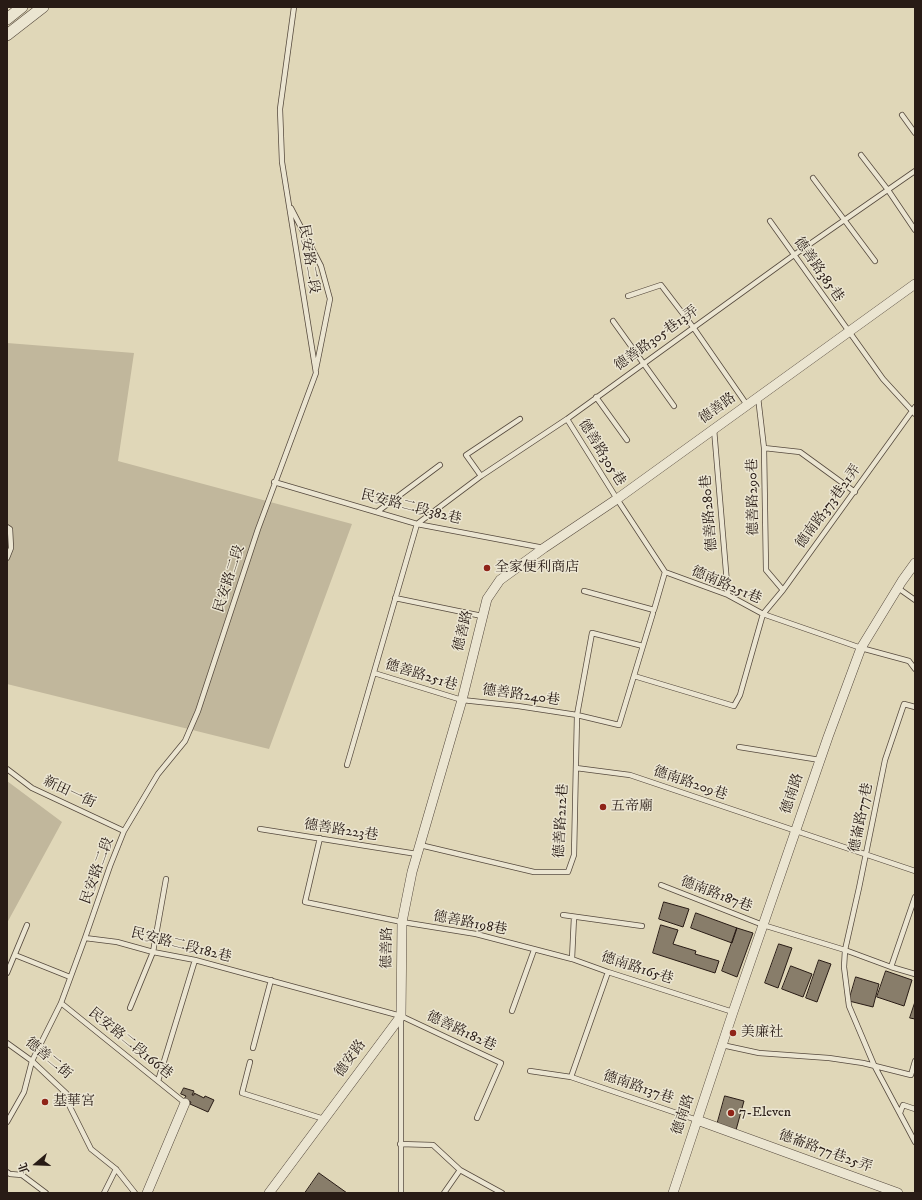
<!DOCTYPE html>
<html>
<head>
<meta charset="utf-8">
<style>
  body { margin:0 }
  #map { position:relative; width:922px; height:1200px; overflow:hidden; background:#e0d7b8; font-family:"IM FELL DW Pica","Noto Serif TC",serif }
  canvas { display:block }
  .frame { position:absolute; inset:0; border:8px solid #281b15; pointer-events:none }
  .north { position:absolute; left:16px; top:1144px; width:40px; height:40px; -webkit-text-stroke:3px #ebe5d1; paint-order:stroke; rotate:251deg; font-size:11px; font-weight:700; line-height:16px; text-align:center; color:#281b15 }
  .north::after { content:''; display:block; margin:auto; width:14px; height:18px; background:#281b15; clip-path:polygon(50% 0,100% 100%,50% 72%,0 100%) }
</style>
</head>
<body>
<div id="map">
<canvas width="922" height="1200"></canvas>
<div class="frame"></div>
<div class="north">北</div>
</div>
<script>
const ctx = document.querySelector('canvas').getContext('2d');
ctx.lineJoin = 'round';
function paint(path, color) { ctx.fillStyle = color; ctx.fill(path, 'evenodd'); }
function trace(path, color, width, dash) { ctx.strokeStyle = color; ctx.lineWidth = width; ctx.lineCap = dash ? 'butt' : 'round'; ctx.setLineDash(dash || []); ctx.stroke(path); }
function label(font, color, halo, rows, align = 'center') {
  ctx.font = font + ' "IM FELL DW Pica","Noto Serif TC",serif'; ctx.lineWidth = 3; ctx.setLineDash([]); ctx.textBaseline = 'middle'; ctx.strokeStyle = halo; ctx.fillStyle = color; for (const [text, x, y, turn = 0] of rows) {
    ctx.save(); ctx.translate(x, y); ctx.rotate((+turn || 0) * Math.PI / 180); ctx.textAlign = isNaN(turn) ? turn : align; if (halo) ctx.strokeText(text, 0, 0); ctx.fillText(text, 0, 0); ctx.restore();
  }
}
const green = new Path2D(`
  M7 343 134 353 118 461 352 524 269 749 7 684Z
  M7 781 62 822 7 923Z`);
const building = new Path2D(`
  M664 902 689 909 683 927 659 919Z
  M696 913 737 928 732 943 691 928Z
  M661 925 678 930 673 944 696 951 695 954 719 961 715 973 653 953Z
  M737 928 753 933 737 977 722 971Z
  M779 944 792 948 778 988 765 983Z
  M819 960 831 964 817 1002 806 998Z
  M791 966 812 974 803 997 782 989Z
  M886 971 912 980 904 1006 877 997Z
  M856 977 879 984 873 1007 849 1001Z
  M915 1002V1019L910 1018Z
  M184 1088 194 1091 192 1095H194V1093L204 1098 205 1096 214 1100 208 1112 190 1104 191 1102 184 1099 186 1096 181 1094Z
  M725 1096 744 1101 736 1130 717 1125Z
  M319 1173 347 1193H305Z`);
const service = new Path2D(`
  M902 115 915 133
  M861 155 888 190 915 230
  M813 178 875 261
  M291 208 321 266 330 299 316 369
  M770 221 883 379 915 414
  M628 296 661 285 693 327 747 405
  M613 321 674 406
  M596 397 627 440
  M758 397 764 448 766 570 783 590
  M567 419 617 499 665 572 728 595 763 614 861 648 909 661 915 669
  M714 429 728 595
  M764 448 800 452 855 492
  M481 476 466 455 520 419
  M274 482 417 524 544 548
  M377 512 440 465
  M7 527 10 529 11 548 7 558
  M898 588 915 600
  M584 591 654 610 665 572
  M395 598 482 616
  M374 673 462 700 518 706 577 715 619 725 653 613
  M634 676 734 706 740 695 763 614 783 590 915 407
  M915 707 904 704 885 760 859 888 845 950 844 967 849 1006 874 1065 915 1142
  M739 747 820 760
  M347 765 417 524 481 476 567 419 794 255 915 171
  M576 768 630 775 915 871
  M7 769 32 788 124 831
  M260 829 417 854
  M320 838 305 902 402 922 476 934 572 959 608 972 733 1012
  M420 845 534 872H568L574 855 577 715 592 633 643 646
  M661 885 763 925 845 950 891 967 915 974
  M563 915 642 926
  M85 938 117 942 153 952 195 960 401 1016 501 1063 477 1118
  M15 955 70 977
  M572 959 574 917
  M891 967 915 897
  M7 973 27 925
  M61 1003 185 1103
  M130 1008 153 952 166 879
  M512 1011 534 950
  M401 1020V1193
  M7 1043 32 1061 69 1096V1105L91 1149 116 1169 135 1193
  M722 1045 759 1053 829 1058 863 1063 911 1075 915 1061
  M253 1048 271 980
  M250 1062 242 1093 324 1119
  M530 1071 571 1077 697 1120
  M571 1077 608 972
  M158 1081 195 960
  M900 1113 903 1105 915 1109
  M7 1122 24 1092 32 1061 61 1003 85 938 110 866 124 831 158 774 185 741 198 711 258 529 316 373 282 162 280 109 294 7
  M400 1144 433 1145 460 1170 502 1193
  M7 1172 10 1174 22 1175 46 1193
  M104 1193 116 1169
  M444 1193 460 1170`);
const minor = new Path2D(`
  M697 1120 898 1193
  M147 1193 185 1103
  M269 1193 401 1016 402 922 412 872 462 700 487 599 500 580 544 548 617 499 915 284
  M673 1193 733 1012 828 737 861 648 902 581 915 563`);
const tertiary = new Path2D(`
  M7 19 22 7
  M7 35 43 7`);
const markers = [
  [487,568,4,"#8f2418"],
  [603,807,4,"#8f2418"],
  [733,1033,4,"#8f2418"],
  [45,1102,4,"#8f2418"],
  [731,1113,4,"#8f2418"]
];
const streetNames = [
  ["民安路二段",308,259,81],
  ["德善路385巷",818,270,55],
  ["德善路305巷13弄",657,339,-36],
  ["德善路",718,409,-36],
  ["德善路305巷",601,453,58],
  ["德善路290巷",754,497,-91],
  ["德南路373巷21弄",829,507,-54],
  ["民安路二段382巷",411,508,14],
  ["德善路280巷",710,513,-95],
  ["民安路二段",230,579,-72],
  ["德南路251巷",726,586,23],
  ["德善路",464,631,-76],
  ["德善路251巷",421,676,17],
  ["德善路240巷",521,696,8],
  ["德南路209巷",690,784,19],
  ["新田一街",69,793,25],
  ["德南路",793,794,-71],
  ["德崙路77巷",862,818,-79],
  ["德善路212巷",562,821,-87],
  ["德善路223巷",341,831,9],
  ["民安路二段",98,871,-70],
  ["德南路187巷",716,895,21],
  ["德善路198巷",470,924,11],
  ["民安路二段182巷",181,946,14],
  ["德善路",388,948,-89],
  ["德南路165巷",637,969,18],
  ["德善路182巷",461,1032,25],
  ["民安路二段166巷",130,1044,39],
  ["德善二街",48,1059,40],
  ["德安路",351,1059,-54],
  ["德南路137巷",638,1088,19],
  ["德南路",684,1115,-71],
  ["德崙路77巷25弄",825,1152,20]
];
const poiNames = [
  ["全家便利商店",495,568],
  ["五帝廟",611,807],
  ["美廉社",741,1033],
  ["基華宮",53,1102],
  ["7-Eleven",739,1113]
];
paint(green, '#c1b79c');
paint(building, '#887d6a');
trace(building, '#281b15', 1);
trace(service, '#564a3e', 6);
trace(minor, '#564a3e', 10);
trace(tertiary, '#564a3e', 12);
trace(service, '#ebe5d1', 4.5);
trace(minor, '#ebe5d1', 9);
trace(tertiary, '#ebe5d1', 11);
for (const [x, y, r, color] of markers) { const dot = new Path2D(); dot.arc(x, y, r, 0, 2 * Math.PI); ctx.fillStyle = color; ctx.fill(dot); trace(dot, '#ebe5d1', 1.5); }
label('14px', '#281b15', '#ebe5d1', streetNames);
label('14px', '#281b15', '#ebe5d1', poiNames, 'left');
</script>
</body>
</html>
